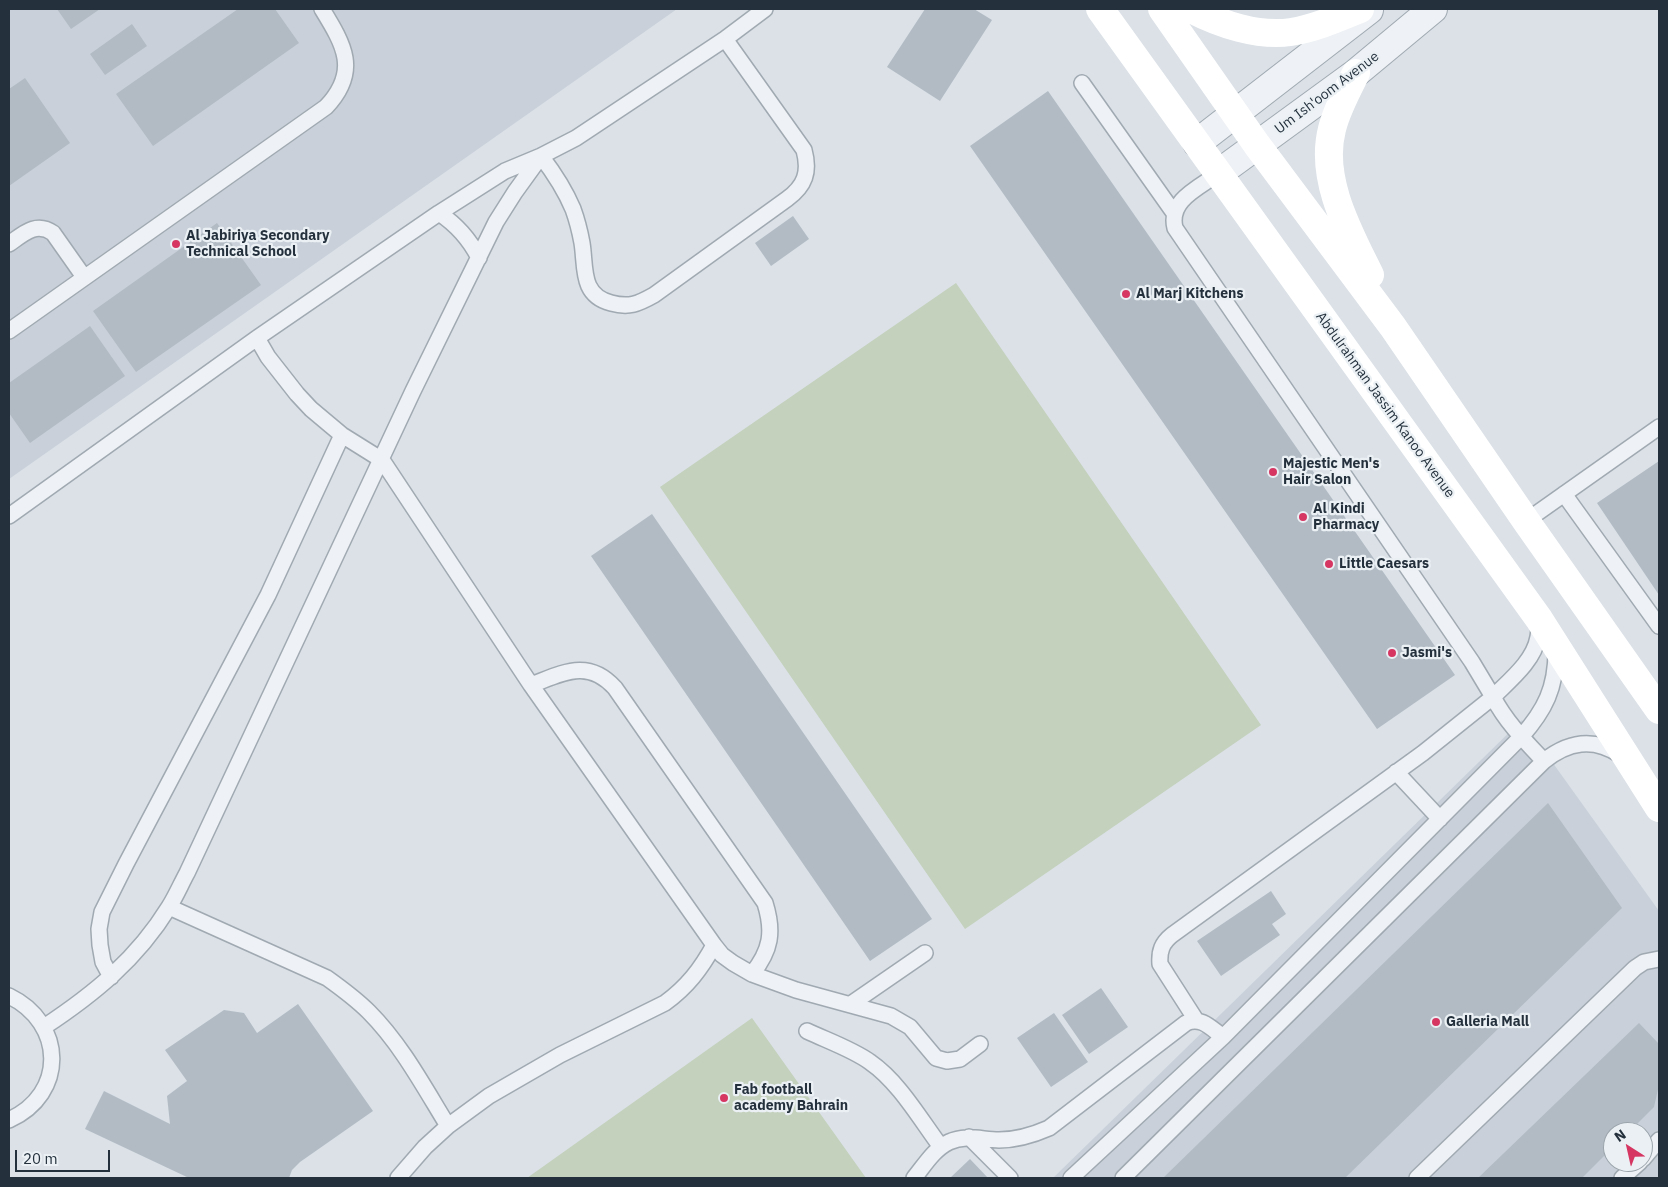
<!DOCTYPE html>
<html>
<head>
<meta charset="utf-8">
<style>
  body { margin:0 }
  #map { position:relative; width:1668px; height:1187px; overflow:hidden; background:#dbe1e7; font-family:"IBM Plex Sans",sans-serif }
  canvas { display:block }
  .frame { position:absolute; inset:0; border:10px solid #24313d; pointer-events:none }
  .north { position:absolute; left:1603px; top:1122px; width:50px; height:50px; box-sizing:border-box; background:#eaf0f4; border:1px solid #9ba4ab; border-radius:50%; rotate:325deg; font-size:14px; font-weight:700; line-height:20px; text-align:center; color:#24313d }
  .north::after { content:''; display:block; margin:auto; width:18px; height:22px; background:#d53662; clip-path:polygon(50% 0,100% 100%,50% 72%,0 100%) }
  .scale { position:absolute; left:15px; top:1150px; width:95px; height:22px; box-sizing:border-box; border:2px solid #24313d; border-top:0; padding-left:6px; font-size:15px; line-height:18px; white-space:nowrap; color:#24313d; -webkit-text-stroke:4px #eaf0f4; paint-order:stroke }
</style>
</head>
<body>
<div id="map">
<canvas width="1668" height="1187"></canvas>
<div class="frame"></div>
<div class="north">N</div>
<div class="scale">20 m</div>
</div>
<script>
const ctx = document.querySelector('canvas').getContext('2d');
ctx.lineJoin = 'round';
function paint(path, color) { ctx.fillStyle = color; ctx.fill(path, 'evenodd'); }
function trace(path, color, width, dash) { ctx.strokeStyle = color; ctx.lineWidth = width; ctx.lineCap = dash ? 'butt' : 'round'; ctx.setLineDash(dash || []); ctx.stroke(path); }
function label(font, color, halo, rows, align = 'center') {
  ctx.font = font + ' "IBM Plex Sans",sans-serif'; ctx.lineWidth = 4.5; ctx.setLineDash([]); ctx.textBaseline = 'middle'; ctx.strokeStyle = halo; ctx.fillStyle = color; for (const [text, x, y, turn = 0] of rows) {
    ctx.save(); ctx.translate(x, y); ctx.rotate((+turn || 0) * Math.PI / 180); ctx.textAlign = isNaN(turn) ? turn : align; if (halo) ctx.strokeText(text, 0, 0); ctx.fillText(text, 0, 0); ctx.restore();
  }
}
const built = new Path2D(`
  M9 9H677L9 479Z
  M1522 720 1659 911V1178H1053ZM1613 1132H1643V1162H1613Z`);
const green = new Path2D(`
  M956 283 1261 725 965 929 660 487Z
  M752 1018 866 1178H527Z`);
const building = new Path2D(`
  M57 9H100L71 29Z
  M238 9H275L299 43 153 146 116 94Z
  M925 9H974L992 20 940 101 887 67Z
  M132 24 147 46 105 75 90 54Z
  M25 78 70 143 9 186V89Z
  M1048 91 1455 675 1377 729 970 146Z
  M793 216 809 239 771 266 755 243Z
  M217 223 261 285 136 372 93 311Z
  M90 326 125 376 30 443 9 413V383Z
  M1659 461V595L1597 503Z
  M652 514 932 919 870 961 591 556Z
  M1548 803 1622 908 1345 1178H1163Z
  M1271 891 1286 914 1272 924 1280 935 1221 976 1197 941Z
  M1101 988 1128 1027 1089 1054 1062 1015Z
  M298 1004 373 1111 300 1162 292 1170 289 1178H189L85 1129 104 1091 170 1124 167 1096 187 1081 165 1050 224 1010 244 1013 257 1033Z
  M1054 1013 1088 1062 1051 1087 1017 1038Z
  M1639 1023 1659 1044V1085L1654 1107 1629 1132H1613V1147L1582 1178H1478Z
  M970 1159 988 1178H950Z`);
const service = new Path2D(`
  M1082 83 1174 213
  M1219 173C1199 188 1168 200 1175 228L1472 662 1493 697C1510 680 1534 661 1538 637 1539 632 1539 626 1539 621
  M439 213C457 225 469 238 479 258
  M9 244C23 234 36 221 53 233L84 277
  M9 331 326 107C360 71 344 45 322 9
  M257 338 268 357 297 394 311 409 342 435 382 460 531 685 714 945 722 955 733 963 752 974 796 990 891 1016 910 1027 936 1058 947 1061 960 1059 980 1044
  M1564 494 1659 626
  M9 516 257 338 439 213 505 171 541 156 576 138 725 39 765 9
  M1526 521 1659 427
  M531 685C563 673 588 658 615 688L765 903C774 932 771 950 752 974
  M1396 772 1440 819
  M169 907 327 978C341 988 356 999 369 1012 401 1044 424 1087 448 1126
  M111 977 103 962 100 945 99 929 102 912 126 864 268 595 342 435
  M9 996C65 1023 67 1094 9 1120
  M851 1004 925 953
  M1196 1020 1160 964C1159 951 1162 943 1172 935L1423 753 1493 697C1506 722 1525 741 1544 761
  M44 1027C94 994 137 959 169 907 176 896 181 884 187 873L413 391 496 222 515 192 541 156C554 173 565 190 573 209 577 220 580 232 582 243 586 267 580 295 611 303 629 308 638 304 654 295L787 199C805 186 810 172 804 150L725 39
  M807 1031C826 1040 854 1050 870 1062 899 1082 920 1119 941 1147
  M969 1137 1010 1178
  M1643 1159 1659 1140
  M398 1178 425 1147 448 1126 489 1096 560 1055 665 1003C687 987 701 969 714 945
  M914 1178C924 1166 934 1149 949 1142 966 1134 982 1140 999 1140 1017 1140 1033 1135 1049 1128L1186 1023C1201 1016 1211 1028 1223 1037
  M1071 1178 1223 1037 1521 737C1545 710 1556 688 1556 651
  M1123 1178 1544 761C1568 742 1593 737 1620 755
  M1417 1178 1635 968 1644 962 1659 959
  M1622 1178 1640 1162`);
const tertiary = new Path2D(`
  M1197 143 1369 10
  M1219 173 1356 73 1433 9`);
const secondary = new Path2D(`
  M1100 9 1539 619 1659 808
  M1162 9 1257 145 1393 327 1526 521 1659 710
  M1191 9C1220 24 1258 37 1291 32 1315 28 1338 18 1360 9
  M1356 73C1347 91 1337 109 1332 129 1319 179 1349 232 1370 275`);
const markers = [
  [176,244,5,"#d53662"],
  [1126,294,5,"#d53662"],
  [1273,472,5,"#d53662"],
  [1303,517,5,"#d53662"],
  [1329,564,5,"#d53662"],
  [1392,653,5,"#d53662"],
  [1436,1022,5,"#d53662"],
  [724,1098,5,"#d53662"]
];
const streetNames = [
  ["Um Ish'oom Avenue",1327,93,-37],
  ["Abdulrahman Jassim Kanoo Avenue",1385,405,54]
];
const poiNames = [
  ["Al Jabiriya Secondary",186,236],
  ["Technical School",186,252],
  ["Al Marj Kitchens",1136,294],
  ["Majestic Men's",1283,464],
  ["Hair Salon",1283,480],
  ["Al Kindi",1313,509],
  ["Pharmacy",1313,525],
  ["Little Caesars",1339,564],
  ["Jasmi's",1402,653],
  ["Galleria Mall",1446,1022],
  ["Fab football",734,1090],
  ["academy Bahrain",734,1106]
];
paint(built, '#c9d0d9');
paint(green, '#c4d1bc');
paint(building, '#b2bbc4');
trace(service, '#a0a9b1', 18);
trace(tertiary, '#a0a9b1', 30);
trace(service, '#eef1f5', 15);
trace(tertiary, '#eef1f5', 28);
trace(secondary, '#fff', 28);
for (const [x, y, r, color] of markers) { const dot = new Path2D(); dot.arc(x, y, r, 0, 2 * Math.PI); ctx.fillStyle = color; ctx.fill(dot); trace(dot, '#eaf0f4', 2); }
label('14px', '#24313d', '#eaf0f4', streetNames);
label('bold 14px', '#24313d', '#eaf0f4', poiNames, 'left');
</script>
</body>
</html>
